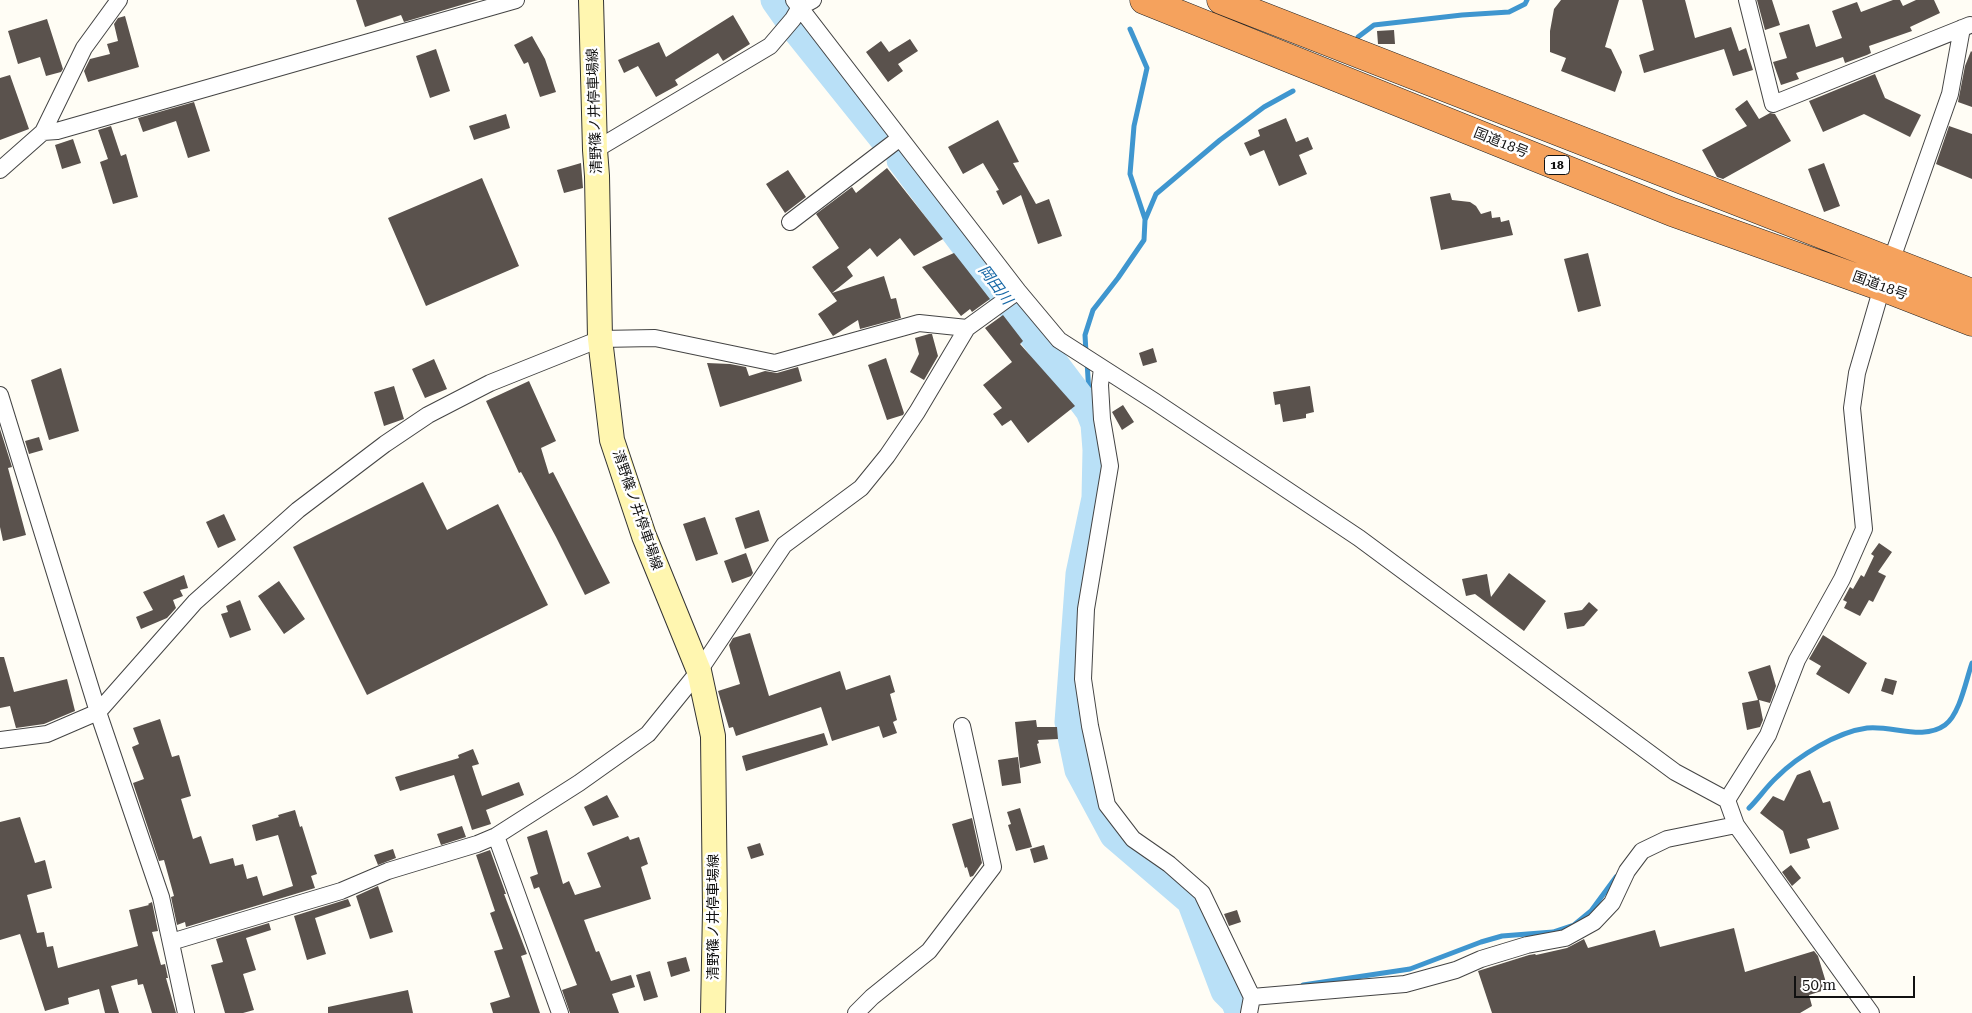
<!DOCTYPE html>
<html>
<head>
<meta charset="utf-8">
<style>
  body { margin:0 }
  #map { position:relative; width:1972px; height:1013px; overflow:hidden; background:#fffdf5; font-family:"Roboto Serif",serif }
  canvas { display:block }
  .scale { position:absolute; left:1794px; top:976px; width:121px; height:22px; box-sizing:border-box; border:2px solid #111; border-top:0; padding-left:6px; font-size:15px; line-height:18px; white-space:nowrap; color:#111; -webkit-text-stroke:4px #fff; paint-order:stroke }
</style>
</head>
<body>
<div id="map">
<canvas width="1972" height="1013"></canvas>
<div class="scale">50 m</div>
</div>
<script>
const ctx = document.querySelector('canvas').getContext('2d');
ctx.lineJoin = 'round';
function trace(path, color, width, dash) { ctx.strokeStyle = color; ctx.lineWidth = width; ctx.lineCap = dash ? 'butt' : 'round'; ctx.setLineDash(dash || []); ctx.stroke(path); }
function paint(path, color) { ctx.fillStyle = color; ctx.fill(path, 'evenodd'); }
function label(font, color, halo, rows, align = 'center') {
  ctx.font = font + ' "Roboto Serif","Noto Sans JP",serif'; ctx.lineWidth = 5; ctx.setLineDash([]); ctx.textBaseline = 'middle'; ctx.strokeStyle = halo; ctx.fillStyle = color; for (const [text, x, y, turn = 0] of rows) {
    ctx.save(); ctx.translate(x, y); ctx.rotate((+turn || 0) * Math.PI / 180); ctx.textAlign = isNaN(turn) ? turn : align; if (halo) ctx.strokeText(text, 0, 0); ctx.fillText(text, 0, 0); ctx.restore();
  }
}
const stream = new Path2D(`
  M1130 29 1147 68 1134 126 1130 174 1145 219
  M1358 37 1374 25 1462 15 1509 12 1525 4 1527 0
  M1086 353 1085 335 1093 310 1118 278 1144 240 1145 220 1156 194 1220 140 1264 107 1293 91
  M1087 361 1090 411
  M1749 808C1759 798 1767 786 1777 777 1798 756 1837 732 1867 728 1892 725 1923 741 1945 725 1960 714 1966 680 1972 663
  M1303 985 1410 969 1481 942 1502 936 1553 932 1574 925 1591 911 1616 877`);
const river = new Path2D(`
  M775 0 794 27 883 138
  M901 160 1090 411 1095 424 1097 450 1096 498 1080 574 1069 722 1079 770 1114 835 1191 901 1225 991 1235 1001 1240 1013`);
const building = new Path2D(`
  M356 0H478L404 22 401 15 365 27Z
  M1561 0H1619L1605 47 1611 49 1622 72 1615 92 1561 71 1566 58 1550 52V31L1554 9Z
  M1642 0H1685L1695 38 1731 27 1739 51 1746 48 1753 70 1733 76 1724 49 1644 73 1639 55 1654 50Z
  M1757 0H1772L1780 25 1765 30Z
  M1893 0H1900L1903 6 1916 0H1934L1940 13 1910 27 1912 31 1869 46 1871 53 1867 55 1845 63 1843 57 1796 73 1799 79 1781 85 1773 62 1787 58 1779 33 1809 24 1816 47 1842 38 1832 11 1857 2 1861 12Z
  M733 15 750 44 723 61 718 53 675 80 678 85 656 97 638 66 624 73 618 60 659 42 666 57Z
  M125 16 139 67 88 82 84 71 90 59 110 54 107 44 118 41 114 24 118 18Z
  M47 19 63 69 61 72 46 76 40 57 18 64 8 31Z
  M1394 30 1395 44H1378L1377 31Z
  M532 36 545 59 556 92 540 97 528 62 524 64 514 45Z
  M910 39 918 51 898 64 903 71 888 82 866 52 881 41 889 52Z
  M436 49 450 91 430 98 416 56Z
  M1971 51 1972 52V107L1958 102 1965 66Z
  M1875 74 1885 98 1921 115 1910 137 1864 114 1823 132 1809 101Z
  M10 75 29 129 0 140V78Z
  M1747 100 1759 119 1770 113 1775 114 1791 141 1723 179 1717 177 1702 150 1747 126 1735 109Z
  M194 102 210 151 188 158 176 121 143 132 138 118Z
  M506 114 510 128 474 140 469 126Z
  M1286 118 1296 142 1308 137 1313 149 1299 155 1307 174 1279 186 1264 150 1250 156 1244 143 1260 136 1258 130Z
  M998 120 1019 162 1013 163 1036 204 1049 199 1062 236 1038 244 1021 195 1003 205 996 191 999 190 983 163 963 174 948 147Z
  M111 126 121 156 126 154 138 197 113 204 100 162 108 159 98 130Z
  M1949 126 1972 134V179L1936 164Z
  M73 139 81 163 62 169 55 145Z
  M581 163 583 188 564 193 557 170Z
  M1824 163 1840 206 1824 212 1808 169Z
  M887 168 943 239 914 256 900 238 877 257 870 248 847 267 853 276 832 293 884 276 891 299 896 298 901 318 860 329 858 320 833 336 818 314 837 301 812 267 839 248 816 214 852 187 856 193Z
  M788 170 806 197 785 213 766 184Z
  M482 178 519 266 426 306 388 218Z
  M1450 193 1452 200 1470 202 1476 206 1481 214 1491 211 1492 218 1500 217 1501 222 1509 220 1513 235 1441 250 1430 197Z
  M954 253 990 299 972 312 970 309 961 316 922 267Z
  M1588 253 1601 306 1578 312 1564 259Z
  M1003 315 1023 341 1020 344 1075 406 1028 443 1011 420 1002 426 993 414 1002 408 983 385 1012 362 985 328Z
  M929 334H932L938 356 924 380 910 372 919 354 915 338Z
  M1153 348 1157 362 1143 366 1139 353Z
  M886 358 904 413 903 415 887 420 868 365Z
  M434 359 447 389 425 398 412 369Z
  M707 363 730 364 746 367 749 376 765 371 777 373 798 367 802 381 720 407Z
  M61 368 79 431 49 440 31 380Z
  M529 381 556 441 541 448 549 474 553 472 610 583 585 595 556 537 521 472 519 473 486 401Z
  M394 386 404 419 384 426 374 392Z
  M1310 386 1314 412 1306 414V418L1283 422 1280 404 1275 405 1273 392Z
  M1123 405 1134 422 1122 430 1112 412Z
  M0 429 12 467 8 468 26 535 3 541 0 527Z
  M39 437 43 450 29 454 25 441Z
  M423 482 447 530 498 504 548 605 367 695 293 547Z
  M759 510 769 541 745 549 735 518Z
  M224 514 236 540 218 548 206 522Z
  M705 517 718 554 696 561 683 524Z
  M1879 543 1892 552 1878 572 1886 576 1873 602 1869 600 1860 616 1844 608 1847 602 1843 600 1850 587 1853 589 1861 575 1864 577 1874 556 1871 554Z
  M746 553 753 573 751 576 732 583 724 561Z
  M1509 573 1546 601 1524 631 1475 594 1466 596 1462 579 1487 574 1491 597Z
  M184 575 188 588 180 590 183 596 173 600 176 608 167 618 141 629 136 617 153 610 143 592Z
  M279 581 305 619 284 634 258 596Z
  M240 600 251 630 230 638 221 614 228 612 226 606Z
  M1589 602 1598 610 1584 626 1567 629 1564 613 1582 610Z
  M750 633 769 696 840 671 846 690 890 675 895 692 890 694 897 720 893 722 897 733 883 738 879 726 832 741 821 707 736 736 733 727 729 728 718 691 740 684 729 645 733 638Z
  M1823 635 1867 663 1849 694 1816 674 1821 666 1809 659Z
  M0 657H4L14 692 67 679 75 711 44 724 16 728 10 706 0 708Z
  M1770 665 1776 686 1770 703 1759 700 1763 720 1760 727 1747 730 1742 703 1758 700 1748 672Z
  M1885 678 1897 681 1893 695 1881 691Z
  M160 719 172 757 179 755 191 796 181 799 193 839 201 836 210 864 233 858 235 866 243 864 247 879 257 876 263 896 293 886 278 835 256 841 252 825 279 817 278 815 295 810 300 827 302 826 317 874 311 876 315 888 186 927 185 922 177 925 171 897 174 896 164 860 159 861 133 783 144 779 132 747 139 744 133 728Z
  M1036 720 1037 727H1057L1058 739 1038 740 1039 743 1037 744 1041 763 1020 768 1015 722Z
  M824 733 828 745 746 771 742 756Z
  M473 749 479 764 472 766 482 796 519 782 524 795 486 810 491 824 472 830 454 775 400 791 395 777 459 758 458 755Z
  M1018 757 1021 783 1002 786 998 760Z
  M1810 770 1823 803 1830 801 1839 829 1807 839 1810 848 1790 854 1783 831 1760 813 1773 796 1784 801 1797 775Z
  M607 795 619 817 593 826 584 807Z
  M1020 808 1032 847 1016 851 1008 825 1011 824 1007 812Z
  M20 817 35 863 45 860 52 888 27 895 37 933 44 932 47 947 53 946 58 968 138 946 129 910 149 905 148 904 152 902 158 931 152 932 161 965 165 964 168 978H166L176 1013H152L143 984 138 985 137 979 111 986 119 1013H105L99 989 68 998 69 1004 45 1011 20 934 0 940V822Z
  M972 818 982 863 973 876 970 877 967 867 965 868 952 824Z
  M462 826 466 837 441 845 437 834Z
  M547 830 563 884 569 881 575 895 601 887 587 853 628 836 630 840 639 837 648 864 641 867 651 899 584 920 596 952 599 951 611 981 631 975 635 987 612 994 619 1013H570L562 990 577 985 539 887 534 889 530 877 538 874 527 837Z
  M760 843 764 855 751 859 747 847Z
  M1044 845 1048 859 1034 863 1030 849Z
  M393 849 396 858 378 865 374 855Z
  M490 850 506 894H504L527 954 521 956 540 1013H493L490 1003 510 997 494 951 503 949 490 913 495 911 476 855Z
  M1791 865 1801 878 1792 886 1782 872Z
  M378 886 393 932 370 939 356 896Z
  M348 899 351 906 315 918 326 954 307 960 294 916Z
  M1237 910 1241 922 1229 926 1224 914Z
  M269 923 271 930 246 938 256 970 243 974 254 1010 243 1013H225L211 965 223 962 216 939Z
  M1734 928 1745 972 1814 951 1818 956 1828 989 1809 995 1812 1006 1800 1013H1492L1478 971 1529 955 1535 954 1536 955 1567 948 1584 939 1588 948 1655 930 1660 947Z
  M686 957 690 971 671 977 667 962Z
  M650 971 658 997 644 1001 636 975Z
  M408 990 413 1013H328V1007Z`);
const street = new Path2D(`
  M794 0 1018 291 1059 340 1154 401 1359 538 1675 772 1727 800 1736 825 1871 1013
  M1747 0 1773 104 1970 25
  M43 132 57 131 516 0
  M595 150 770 46 793 19 800 7 813 0
  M0 170 43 132 84 48 119 0
  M790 222 900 138
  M1102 368 1100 385 1102 419 1110 466 1086 609 1083 679 1090 726 1107 805 1133 839 1169 864 1202 893 1252 997 1249 1013
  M0 395 98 712 161 897 186 1013
  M0 740 47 734 98 712 195 602 298 510 385 444 428 415 490 383 600 339 655 338 775 363 919 323 967 328
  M1727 800 1768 735 1797 660 1842 579 1864 529 1852 408 1857 373 1882 287 1950 94 1962 28
  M496 836 560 1013
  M171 942 341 891 388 871 477 844 496 836 579 783 648 734 699 671 784 545 861 488 887 456 917 412 967 328 1018 291
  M1252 997 1405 984 1456 970 1481 959 1527 945 1565 938 1594 922 1612 903 1627 871 1642 851 1667 839 1736 825
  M856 1013 872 997 929 951 993 867 962 726`);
const secondary = new Path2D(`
  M591 0 595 150 597 176 600 339 612 440 644 536 699 671 713 736 715 910 713 1013`);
const highway = new Path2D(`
  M1144 0 1672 212 1882 287 1972 322
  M1221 0 1972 293`);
const shields = [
  [1557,165,25]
];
const shieldNames = [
  ["18",1557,165]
];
const streetNames = [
  ["清野篠ノ井停車場線",595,111,-92],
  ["国道18号",1501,143,22],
  ["国道18号",1880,286,20],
  ["清野篠ノ井停車場線",637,510,71],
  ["清野篠ノ井停車場線",714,917,-90]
];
const waterNames = [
  ["岡田川",995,285,53]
];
trace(stream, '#3f96cf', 5);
trace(river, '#b9e0f7', 29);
paint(building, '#5a524d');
trace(street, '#444', 18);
trace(secondary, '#333', 26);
trace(highway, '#222', 29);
trace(street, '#fff', 16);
trace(secondary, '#fff6b0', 24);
trace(highway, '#f5a25d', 28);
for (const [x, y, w] of shields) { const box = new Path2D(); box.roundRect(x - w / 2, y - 9.5, w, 19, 4); ctx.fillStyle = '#fff'; ctx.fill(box); trace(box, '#111', 1); }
label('bold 12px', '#111', null, shieldNames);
label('14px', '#111', '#fff', streetNames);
label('italic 15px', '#1768a6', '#fff', waterNames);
</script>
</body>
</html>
